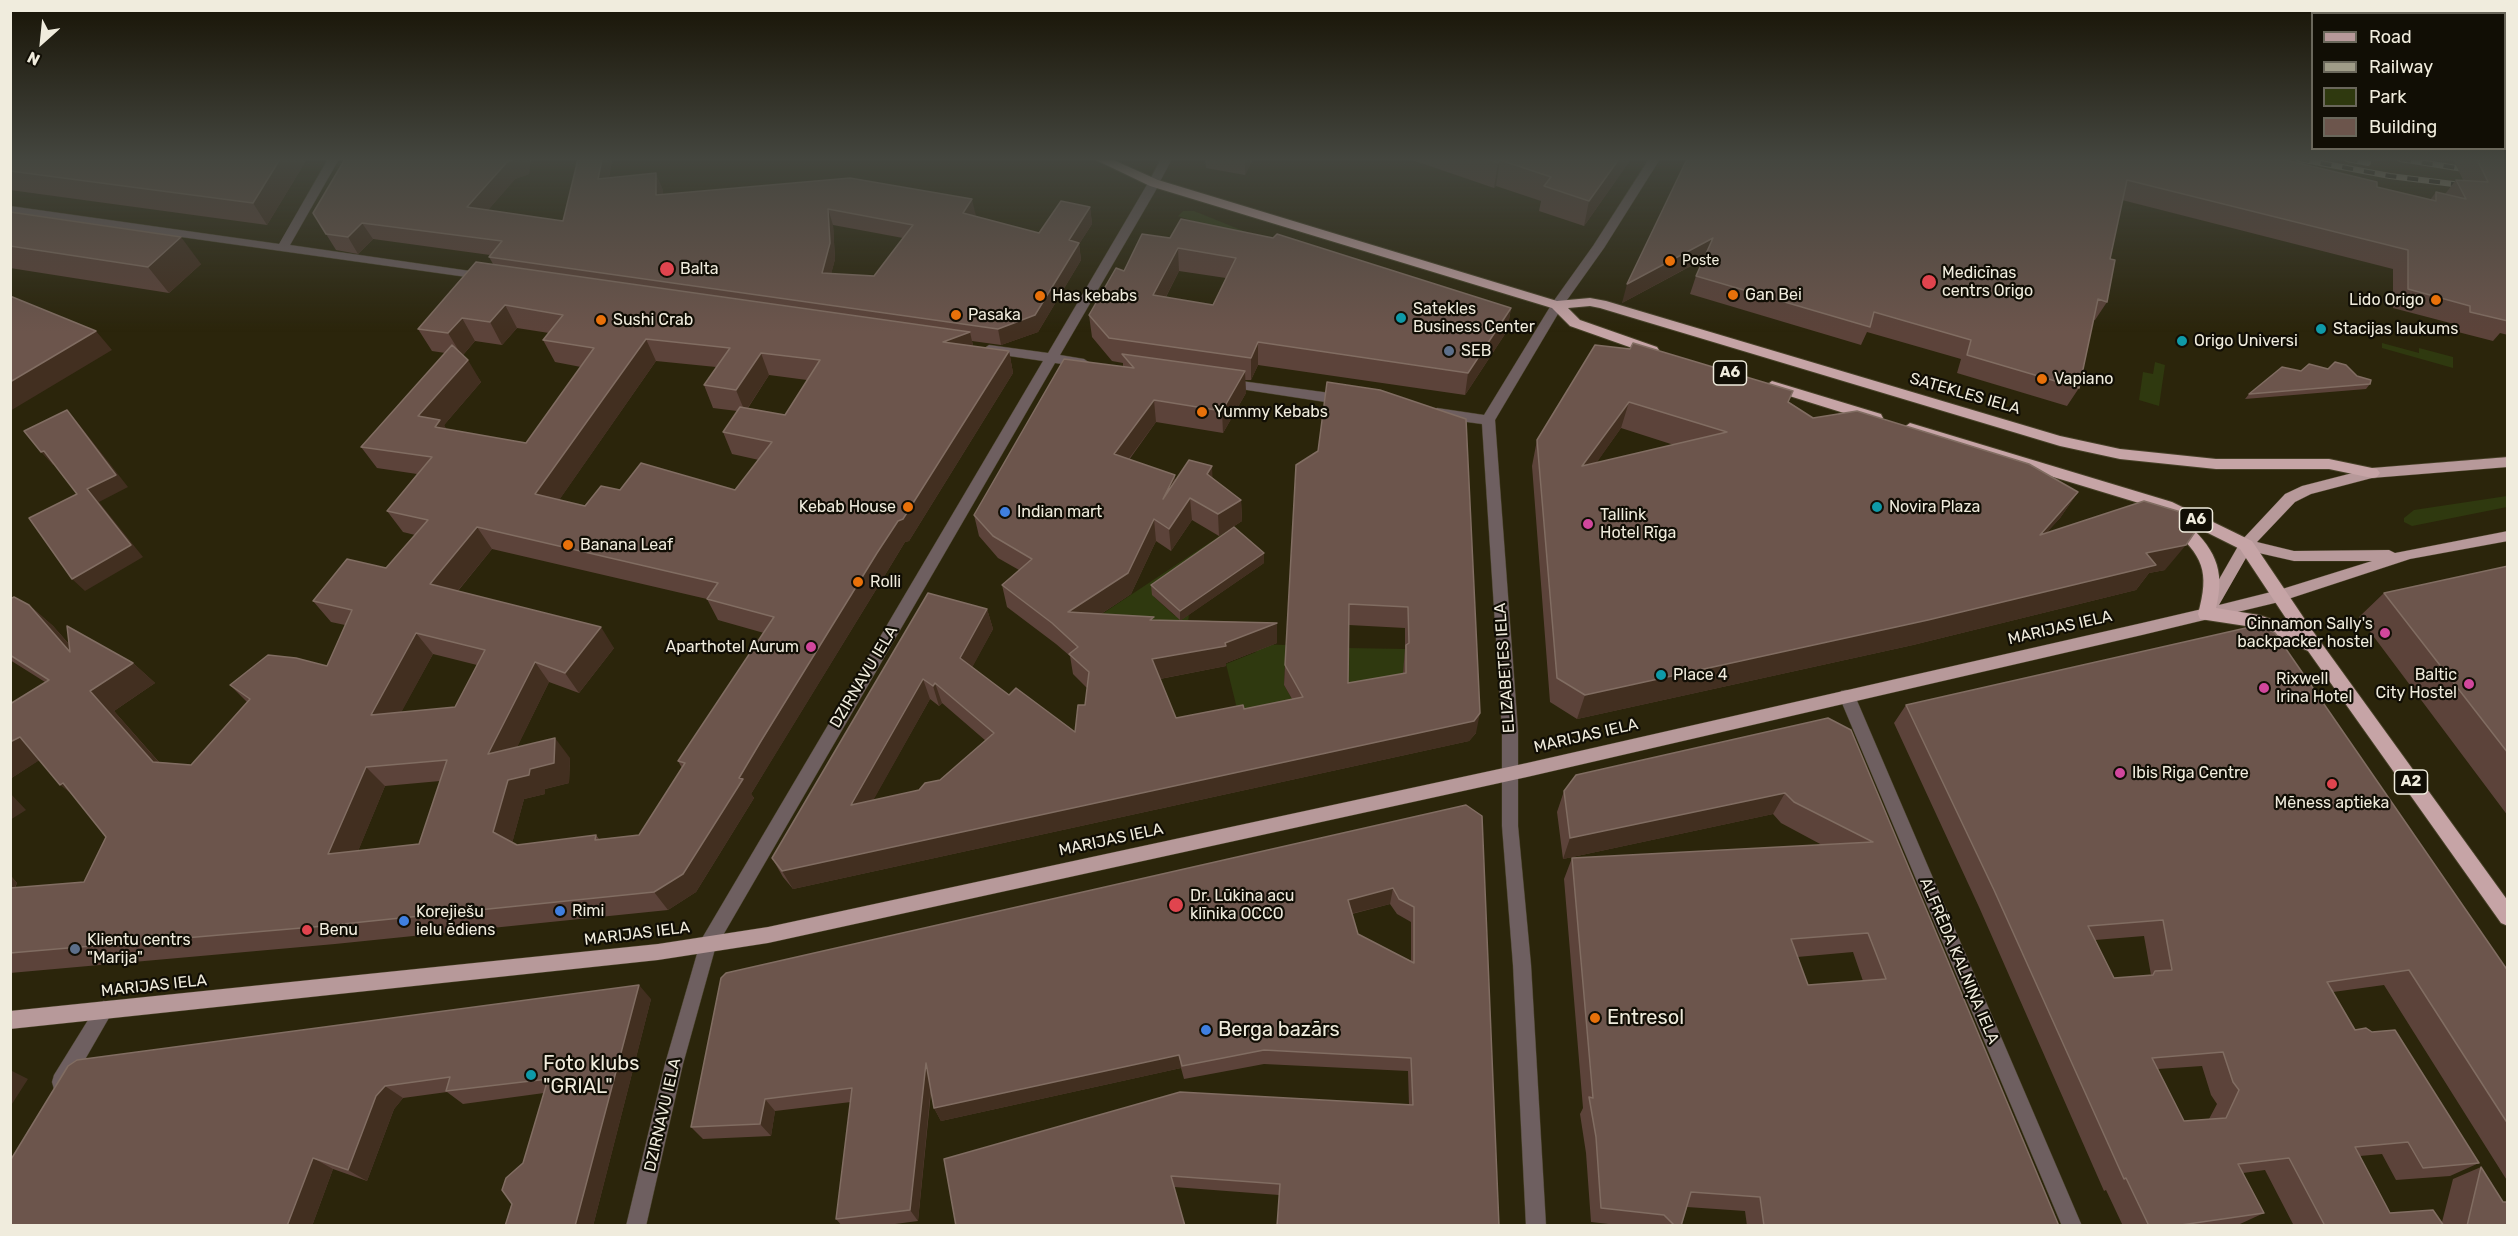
<!DOCTYPE html>
<html>
<head>
<meta charset="utf-8">
<style>
  body { margin:0 }
  #map { position:relative; width:2518px; height:1236px; overflow:hidden; background:#2b250b; font-family:Rubik,sans-serif }
  canvas { display:block }
  .frame { position:absolute; inset:0; border:12px solid #f0ecdd; pointer-events:none }
  .legend { position:absolute; left:2311px; top:12px; width:195px; height:138px; box-sizing:border-box; background:#110e05; border:2px solid #6a675b; margin:0; padding:8px 10px; list-style:none; font-size:18px; color:#f0ecdd }
  .legend li { display:flex; align-items:center; gap:12px; height:30px }
  .legend b { width:30px; border:2px solid #6a675b }
  .north { position:absolute; left:12px; top:12px; width:60px; height:60px; -webkit-text-stroke:4px #110e05; paint-order:stroke; rotate:207deg; font-size:16px; font-weight:700; line-height:24px; text-align:center; color:#f0ecdd }
  .north::after { content:''; display:block; margin:auto; width:21px; height:27px; background:#f0ecdd; clip-path:polygon(50% 0,100% 100%,50% 72%,0 100%) }
</style>
</head>
<body>
<div id="map">
<canvas width="2518" height="1236"></canvas>
<div class="frame"></div>
<ul class="legend">
<li><b style="height:8px;background:#b7999a"></b>Road</li>
<li><b style="height:8px;background:#a09c88"></b>Railway</li>
<li><b style="height:16px;background:#2f390f"></b>Park</li>
<li><b style="height:16px;background:#6c554c"></b>Building</li>
</ul>
<div class="north">N</div>
</div>
<script>
const ctx = document.querySelector('canvas').getContext('2d');
ctx.lineJoin = 'round';
function paint(path, color) { ctx.fillStyle = color; ctx.fill(path, 'evenodd'); }
function trace(path, color, width, dash) { ctx.strokeStyle = color; ctx.lineWidth = width; ctx.lineCap = dash ? 'butt' : 'round'; ctx.setLineDash(dash || []); ctx.stroke(path); }
function label(font, color, halo, rows, align = 'center') {
  ctx.font = font + ' Rubik,sans-serif'; ctx.lineWidth = 4.5; ctx.setLineDash([]); ctx.textBaseline = 'middle'; ctx.strokeStyle = halo; ctx.fillStyle = color; for (const [text, x, y, turn = 0] of rows) {
    ctx.save(); ctx.translate(x, y); ctx.rotate((+turn || 0) * Math.PI / 180); ctx.textAlign = isNaN(turn) ? turn : align; if (halo) ctx.strokeText(text, 0, 0); ctx.fillText(text, 0, 0); ctx.restore();
  }
}
const green = new Path2D(`
  M1183 211H1194L1246 232 1234 235 1178 216Z
  M2382 343 2419 353V348L2453 357V368L2382 348Z
  M2155 362 2165 365 2159 406 2139 400 2143 372 2153 374Z
  M2507 496V507L2412 526 2404 522V518L2414 510Z
  M1227 531 1234 537 1154 597 1175 616 1184 610 1189 614 1186 639 1087 624Z
  M1257 644 1286 645 1284 685 1302 717 1241 725 1226 664 1256 652Z
  M1347 648 1406 649 1403 673 1407 675 1342 702Z`);
const minor = new Path2D(`
  M328 159H339L290 245 484 273 488 274V280L10 213V206L279 244Z
  M1649 159H1660L1604 248 1562 307 1495 420 1518 731V826L1531 965 1546 1226H1526L1513 965 1502 826V731L1482 424 1437 418 1430 413 1437 408 1484 415 1553 302 1593 246Z
  M1154 180 1160 183 1060 355 1084 359 1090 363 1084 367 1055 363 715 949 683 1064 646 1226H626L665 1064 701 940 1043 361 989 353 983 349 989 345 1048 353 1148 183Z
  M1226 379 1345 395 1352 400 1345 405 1221 386 1220 383Z
  M1847 690 1853 691 1855 696 2082 1226H2062L1839 696 1841 691Z
  M104 1001 110 1004 113 1010 110 1016 68 1089 61 1091 54 1089 52 1082 54 1075 98 1004Z`);
const tertiary = new Path2D(`
  M1161 159H1172L1158 185H1150L1148 183Z`);
const primary = new Path2D(`
  M2508 457V467L2372 478 2311 494 2295 502 2257 542 2294 551 2389 550 2395 553 2508 531V541L2410 559 2279 602 2142 635 1527 777 768 943 658 960 10 1029V1011L658 944 768 927 1527 763 2142 623 2202 609 2241 541 2285 494 2302 486 2372 468ZM2250 551 2294 561H2372L2279 590 2219 605Z`);
const trunk = new Path2D(`
  M1094 159H1111L1158 180 1557 301 1590 298 1606 301 2060 436 2120 449 2216 459H2329L2372 468 2377 469 2380 473 2377 477 2372 478 2329 469H2216L2120 459 2060 446 1600 308 1590 306 1568 308 1580 320 1657 347 1659 350 1652 355 1570 326 1552 308 1150 186Z
  M1772 381 1881 414 1883 418 1876 423 1767 389 1765 386Z
  M1910 423 2172 502 2252 541 2312 630 2508 901V926L2501 923 2308 651 2259 628 2200 619 2198 614C2210 571 2203 556 2170 527L2168 523 2170 519 2176 517 2162 510 1905 432 1903 428ZM2184 521 2240 549 2291 626 2259 615 2216 608C2226 569 2214 547 2184 521Z`);
const rail = new Path2D(`
  M2299 159 2390 176 2469 186
  M2347 159 2368 163
  M2400 159 2508 176`);
const wall = new Path2D(`
  M10 159H307L267 225 10 190Z
  M345 159H531L529 174 515 179 488 210 563 221 612 161 609 178 663 190V194L975 216 1039 233 1090 207 1092 224 1079 244 1081 260 1038 332 1001 345 972 341 973 346 1009 351 1013 373 909 541 905 542 885 575 771 761 751 794 754 798 696 892 668 910 335 944 10 973V875L17 883 15 888 84 882 106 837 72 794 39 760 10 779V704L45 682 10 660V598L29 605 53 626 69 644 133 663 155 683 114 711 159 762 191 765 247 702 230 685 327 666 345 625 331 622 313 601 386 568 415 535 403 532 387 511 417 474 377 468 361 447 445 353 432 351 418 329 493 264 489 257 490 255 373 239 358 254 336 250 313 213ZM833 225 903 238 874 276 831 274 835 259ZM517 328 549 333 543 340 555 362 581 367 526 443 446 429 444 425 481 382 463 355 475 341 502 345ZM656 361 716 367 704 385 713 408 737 411 723 432 732 454 759 460 735 490H620L585 506 559 500ZM769 375 807 380 785 415 748 408ZM492 549 707 599 718 620 764 633 678 761 682 768 639 835 599 839 596 835 517 845 512 843 524 799 545 794V789L569 783 570 758 517 747 549 682 579 693 614 648 458 591ZM433 654 477 665 455 707 401 712ZM440 781 419 844 358 851 385 786Z
  M1205 159H1253L1245 175 1206 168Z
  M1409 159H1631L1584 226 1539 211 1541 201 1496 186 1494 188Z
  M1687 159 2377 187 2430 200 2436 192 2445 194 2456 180H2463L2453 159H2508V335L2500 333 2493 341 2454 331V324L2393 308V269L2122 200 2110 259 2107 302 2095 320H2093L2079 388 2067 406 1957 373 1961 359 1867 332 1861 345 1690 294 1696 276 1704 259 1622 303Z
  M10 212 201 264 169 293 10 268Z
  M1142 234 1511 308 1507 331 1465 395 1258 365 1251 380H1245L1246 393 1223 433 1156 422 1129 460 1175 481 1212 478 1241 500 1242 521 1219 536 1192 520 1171 551 1156 541 1131 594 1101 614 1154 620H1180L1152 595 1151 585 1264 563 1181 620 1277 623V643L1226 663V666L1160 679 1176 718 1244 709 1292 699 1284 685 1285 665 1318 451 1327 382 1476 733 1469 741 793 889 783 877 772 858 928 593 987 609 993 629 972 667 1009 695 1075 732 1085 705 1087 688 1073 674 1070 656 1056 644 1007 607 1002 585 1019 570 998 558 979 536 974 515 1123 367V363L1112 361 1092 337 1089 315 1124 271ZM1179 271 1226 278 1213 305 1166 297ZM1349 625 1405 628V648L1403 674 1348 683ZM930 699 939 706 942 703 986 741 940 780 919 790 873 800Z
  M1595 345 1789 402 1813 418 2078 492 2060 518 2047 532 2165 570 2149 573 2136 590 1913 645 1577 719 1550 702 1532 466 1537 440ZM1621 428 1674 445 1596 463Z
  M2301 371 2357 376 2370 384 2366 389 2245 399 2249 394Z
  M2508 566V816L2359 617 2384 593Z
  M1906 705 2508 971V1182L2384 985 2333 992 2355 1030 2479 1163 2450 1176 2396 1180 2382 1154 2360 1156 2390 1213 2442 1222 2453 1179 2481 1167 2508 1226H2294L2265 1170 2243 1173 2264 1213 2240 1224 2229 1226H2123L2106 1190 2104 1191 1979 907 1894 723ZM2144 936 2151 975 2114 978 2095 940ZM2202 1066 2211 1095 2217 1104 2209 1119 2184 1121 2158 1069Z
  M1828 718 2059 1226H1747L1745 1211 1687 1207 1681 1226H1626L1591 1222 1586 1153 1580 1114 1583 1108 1564 879 1572 858 1822 845 1781 823 1773 814 1563 859 1557 812 1564 791ZM1853 952 1863 981 1808 985 1797 957Z
  M1466 805 1499 1226 1279 1195 1174 1187 956 1226 1409 1105 1408 1071 1264 1064 1184 1079 1181 1068 941 1121 934 1108 931 1092 918 1221 880 1226H842L836 1219 851 1102 775 1111 771 1136 703 1139 691 1127ZM1390 904 1397 914 1411 922V961L1358 934 1352 914Z
  M651 999 593 1226H505L544 1093 463 1104 447 1092 403 1098 394 1109 367 1181 333 1169 312 1226H10V1161Z`);
const shadedWall = new Path2D(`
  M280 159H307L267 225 253 203Z
  M514 159H531L529 174 515 179 476 224 467 207 507 162Z
  M602 159H612V161L605 196 598 179Z
  M1245 159H1253L1245 175Z
  M1619 159H1631L1584 226 1589 201Z
  M1500 160 1496 186 1494 188 1498 163Z
  M656 173 663 190V211L656 195Z
  M972 199 976 216 963 213Z
  M1090 207 1092 224 1079 244 1081 260 1038 332 1001 345 998 329 1069 240Z
  M828 209 833 225 835 259 827 290 822 273Z
  M362 223 373 239 358 254 348 237Z
  M181 237 201 264 169 293 148 267Z
  M1713 238 1707 257 1622 303 1627 284Z
  M1178 248 1179 271 1155 318 1153 295Z
  M505 305 517 328 502 345 490 322Z
  M1511 308 1507 331 1465 395 1468 373Z
  M462 318 475 341 462 356 448 333Z
  M96 331 112 350 10 411V382Z
  M970 332 975 355 943 342Z
  M646 339 656 361 548 516 535 494Z
  M1258 342V365L1251 380V358Z
  M1009 351 1013 373 909 541 905 542 885 575 751 794 754 798 696 892 668 910 654 892 739 778 877 553Z
  M761 353 769 375 745 412 736 390Z
  M468 360 481 382 444 425 454 442 418 416Z
  M1245 371 1246 393 1223 433 1222 411Z
  M1154 400 1156 422 1116 476 1114 454Z
  M1629 402 1621 428 1576 492 1582 466Z
  M67 410 78 423 128 487 99 502 143 557 85 591 72 579 87 489Z
  M44 451 56 463 53 465 41 452Z
  M1212 466 1213 488 1207 474Z
  M1175 475 1176 497 1163 499Z
  M2078 492 2060 518 2022 560 2040 535Z
  M1190 498 1192 520 1171 551 1169 529Z
  M1241 500 1242 521 1219 536 1218 514Z
  M1154 519 1156 541 1131 594 1072 633 1068 612Z
  M477 527 492 549 446 605 430 584Z
  M2186 545 2165 570 2149 573 2136 590 1913 645 1577 719 1585 695 2146 553Z
  M1264 553V563L1180 621V611Z
  M29 605 53 626 93 672 70 652Z
  M987 609 993 629 966 679 960 658Z
  M1277 623V643L1226 663V666L1154 680 1152 659 1225 643Z
  M601 627 614 648 579 693 565 673Z
  M416 633 433 654 389 735 371 715Z
  M535 662 549 682 504 774 488 754Z
  M133 663 155 683 114 711 176 782 153 762 90 691Z
  M923 679 930 699 860 824 851 805Z
  M935 683 942 703 939 706 933 686Z
  M1480 713 1476 733 1469 741 793 889 782 871Z
  M20 737 46 756 10 779V742Z
  M555 738 570 758 569 783 545 789V794L524 799 510 851 493 832 508 780 530 769Z
  M366 767 385 786 349 873 328 854Z
  M63 783 85 804 60 785Z
  M10 793 26 810 10 820Z
  M1785 793 1773 814 1563 859 1570 838Z
  M10 875 17 883 10 896Z
  M1393 888 1390 904 1346 915 1348 900Z
  M639 985 651 999 593 1226H575Z
  M1179 1055 1181 1068 941 1121 934 1108Z
  M926 1063 932 1076 918 1221 910 1210Z
  M10 1070 28 1079 10 1107Z
  M385 1086 403 1098 394 1109 367 1181 348 1170 376 1096Z
  M765 1099 775 1111 771 1136 760 1124Z
  M313 1158 333 1169 312 1226H287Z`);
const building = new Path2D(`
  M10 159H280L253 203 10 171Z
  M345 159H514L507 162 467 207 563 221 578 159H602L598 179 656 173V195L850 178 972 199 963 213 1039 233 1061 201 1090 207 1069 240 1079 243 1035 315 998 329 489 257 502 241 362 223 348 237 326 234 313 213ZM828 209 913 225 874 276 822 273 830 243Z
  M1487 159H1619L1589 201 1544 186 1551 177 1500 160 1498 163Z
  M1687 159H2282L2377 182V187L2436 201V192L2466 199 2456 180 2488 182 2477 159H2508V321L2470 312V306L2408 289V250L2127 180 2110 259 2115 260 2107 302 2098 299 2079 388 1967 355 1971 340 1874 312 1870 327 1696 276 1713 238 1627 284Z
  M10 212 181 237 148 267 10 246Z
  M1181 219 1273 238 1277 234 1511 308 1468 373 1258 342 1251 358 1109 338 1089 315 1116 268 1124 271 1142 234 1170 238ZM1178 248 1236 258 1213 305 1153 295Z
  M476 262 970 332 943 342 1009 351 903 519 898 521 877 553 761 741 739 778 743 779 683 874 654 892 313 927 10 953V888L84 882 106 837 63 783 60 785 20 737 10 742V704L49 680 10 655V599L14 597 29 605 70 652 67 626 133 663 90 691 153 762 191 765 250 699 230 685 268 655 296 658 327 666 352 610 313 601 347 559 386 568 428 520 387 511 432 457 361 447 452 345 468 360 418 416 440 420 435 427 526 443 594 348 543 340 563 315 505 305 490 322 462 318 448 333 418 329ZM646 339 730 348 704 385 736 390 761 353 820 360 785 415 740 407 723 432 772 442 735 490 641 463 620 490 601 486 585 506 535 494ZM477 527 718 583 707 599 774 617 678 761 685 763 639 835 595 840 596 835 517 845 493 832 508 780 529 775 530 769 554 763 555 738 488 754 535 662 565 673 601 627 430 584ZM416 633 485 650 455 707 371 715ZM447 760 419 844 328 854 366 767Z
  M10 296 96 331 10 382Z
  M1633 343 1793 391 1788 402 1813 418 1857 411 2029 464 2078 492 2040 535 2144 501 2204 519 2186 545 2146 553 2156 565 1928 620 1585 695 1557 678 1537 440 1595 345 1630 349ZM1629 402 1727 432 1582 466Z
  M1122 354 1245 371 1222 411 1154 400 1114 454 1175 475 1163 499 1189 460 1212 466 1207 474 1241 500 1218 514 1190 498 1169 529 1154 519 1128 573 1068 612 1154 617 1150 620 1277 623 1225 643 1226 646 1152 659 1176 718 1243 705 1244 709 1303 697 1285 665 1296 465 1318 451 1327 382 1380 390 1466 419 1480 713 1474 721 782 871 772 858 928 593 987 609 960 658 1009 695 1016 688 1075 732 1078 705H1085L1089 672 1069 654 1078 647 1052 623 1002 585 1032 559 993 536 974 515 1064 359 1134 368ZM1349 604 1408 607 1409 643 1406 645V673L1348 683ZM923 679 933 686 935 683 994 733 940 780 925 783 919 790 851 805Z
  M2335 362 2346 365 2357 376 2371 380 2370 384 2249 394 2282 367 2301 371 2309 364 2328 369Z
  M67 410 116 475 87 489 131 545 72 579 29 518 77 494 44 451 41 452 24 431Z
  M1234 527 1264 553 1180 611 1151 585Z
  M2508 566V753L2384 593Z
  M2259 625 2275 633 2508 971V1124L2409 970 2327 982 2355 1030 2366 1028 2372 1032 2395 1030 2479 1163 2423 1168 2408 1142 2355 1147 2390 1213 2433 1210 2444 1226H2325L2289 1158 2238 1164 2264 1213 2174 1226H2149L2126 1178 2124 1179 1994 890 1906 705ZM2163 920 2172 970 2155 971 2153 975 2114 978 2088 926ZM2223 1052 2233 1082 2239 1090 2226 1118 2184 1121 2152 1058Z
  M1828 718 1851 730 2059 1226H1764L1760 1197 1691 1192 1681 1226H1675L1664 1215 1601 1208 1596 1137 1589 1097 1593 1098 1572 858 1873 842 1794 802 1785 793 1570 838 1564 791 1576 775ZM1868 933 1886 979 1808 985 1791 939Z
  M1466 805 1482 816 1499 1226H1277L1280 1184 1171 1176 1185 1226H956L944 1159 1180 1092 1413 1105 1411 1058 1264 1050 1182 1066 1179 1055 934 1108 926 1063 910 1210 836 1219 852 1088 765 1099 760 1124 691 1127 721 978 726 973ZM1393 888 1399 899 1414 907V963L1358 934 1348 900Z
  M639 985 575 1226H505L512 1204 502 1190 506 1178 523 1163 548 1079 446 1091 450 1077 385 1086 376 1096 348 1170 313 1158 287 1226H10V1161L68 1066 77 1060Z
  M2481 1167 2503 1202H2508V1226H2467Z`);
const markers = [
  [1670,261,6,"#e8710a"],
  [667,269,8,"#e0444e"],
  [1929,282,8,"#e0444e"],
  [1733,295,6,"#e8710a"],
  [1040,296,6,"#e8710a"],
  [2436,300,6,"#e8710a"],
  [956,315,6,"#e8710a"],
  [1401,318,6,"#0f9aa8"],
  [601,320,6,"#e8710a"],
  [2321,329,6,"#0f9aa8"],
  [2182,341,6,"#0f9aa8"],
  [1449,351,6,"#5c6f8a"],
  [2042,379,6,"#e8710a"],
  [1202,412,6,"#e8710a"],
  [908,507,6,"#e8710a"],
  [1877,507,6,"#0f9aa8"],
  [1005,512,6,"#3f7fe0"],
  [1588,524,6,"#d1479c"],
  [568,545,6,"#e8710a"],
  [858,582,6,"#e8710a"],
  [2385,633,6,"#d1479c"],
  [811,647,6,"#d1479c"],
  [1661,675,6,"#0f9aa8"],
  [2469,684,6,"#d1479c"],
  [2264,688,6,"#d1479c"],
  [2120,773,6,"#d1479c"],
  [2332,784,6,"#e0444e"],
  [1176,905,8,"#e0444e"],
  [560,911,6,"#3f7fe0"],
  [404,921,6,"#3f7fe0"],
  [307,930,6,"#e0444e"],
  [75,949,6,"#5c6f8a"],
  [1595,1018,6,"#e8710a"],
  [1206,1030,6,"#3f7fe0"],
  [531,1075,6,"#0f9aa8"]
];
const farPoinames = [
  ["Poste",1682,261]
];
const shields = [
  [1730,373,33],
  [2196,520,33],
  [2411,782,33]
];
const shieldNames = [
  ["A6",1730,373],
  ["A6",2196,520],
  ["A2",2411,782]
];
const poiNames = [
  ["Balta",680,269],
  ["Medicīnas",1942,273],
  ["centrs Origo",1942,291],
  ["Gan Bei",1745,295],
  ["Has kebabs",1052,296],
  ["Lido Origo",2424,300,"right"],
  ["Satekles",1413,309],
  ["Business Center",1413,327],
  ["Pasaka",968,315],
  ["Sushi Crab",613,320],
  ["Stacijas laukums",2333,329],
  ["Origo Universi",2194,341],
  ["SEB",1461,351],
  ["Vapiano",2054,379],
  ["Yummy Kebabs",1214,412],
  ["Kebab House",896,507,"right"],
  ["Novira Plaza",1889,507],
  ["Indian mart",1017,512],
  ["Tallink",1600,515],
  ["Hotel Rīga",1600,533],
  ["Banana Leaf",580,545],
  ["Rolli",870,582],
  ["Cinnamon Sally's",2373,624,"right"],
  ["backpacker hostel",2373,642,"right"],
  ["Aparthotel Aurum",799,647,"right"],
  ["Place 4",1673,675],
  ["Baltic",2457,675,"right"],
  ["City Hostel",2457,693,"right"],
  ["Rixwell",2276,679],
  ["Irina Hotel",2276,697],
  ["Ibis Riga Centre",2132,773],
  ["Mēness aptieka",2332,803,"center"],
  ["Dr. Lūkina acu",1190,896],
  ["klīnika OCCO",1190,914],
  ["Rimi",572,911],
  ["Korejiešu",416,912],
  ["ielu ēdiens",416,930],
  ["Benu",319,930],
  ["Klientu centrs",87,940],
  ["\"Marija\"",87,958]
];
const streetNames = [
  ["SATEKLES IELA",1965,394,16],
  ["MARIJAS IELA",2060,628,-13],
  ["ELIZABETES IELA",1505,668,-94],
  ["DZIRNAVU IELA",864,677,-59],
  ["MARIJAS IELA",1586,736,-13],
  ["MARIJAS IELA",1111,840,-12],
  ["MARIJAS IELA",637,934,-7],
  ["ALFRĒDA KALNIŅA IELA",1959,961,67],
  ["MARIJAS IELA",154,986,-6],
  ["DZIRNAVU IELA",663,1115,-77]
];
const nearPoinames = [
  ["Entresol",1607,1018],
  ["Berga bazārs",1218,1030],
  ["Foto klubs",543,1064],
  ["\"GRIAL\"",543,1087]
];
paint(green, '#2f390f');
trace(minor, '#474128', 1);
trace(tertiary, '#474128', 1);
trace(primary, '#474128', 1);
trace(trunk, '#474128', 2);
paint(minor, '#6e5f60');
paint(tertiary, '#6e5f60');
paint(primary, '#b7999a');
paint(trunk, '#c6a4a6');
trace(rail, '#a09c88', 6);
trace(rail, '#110e05', 4, [11]);
paint(wall, '#5c433a');
paint(shadedWall, '#422f20');
paint(building, '#6c554c');
trace(building, '#816d62', 1.5);
const sky = ctx.createLinearGradient(0, 0, 0, 332);
sky.addColorStop(0, '#181406');
sky.addColorStop(0.48, '#44463f');
sky.addColorStop(1, '#44463f00');
ctx.fillStyle = sky;
ctx.fillRect(0, 0, 2518, 332);
for (const [x, y, r, color] of markers) { const dot = new Path2D(); dot.arc(x, y, r, 0, 2 * Math.PI); ctx.fillStyle = color; ctx.fill(dot); trace(dot, '#110e05', 2); }
label('14px', '#f0ecdd', '#110e05', farPoinames, 'left');
for (const [x, y, w] of shields) { const box = new Path2D(); box.roundRect(x - w / 2, y - 12, w, 24, 4.5); ctx.fillStyle = '#110e05'; ctx.fill(box); trace(box, '#f0ecdd', 1.5); }
label('bold 15px', '#f0ecdd', null, shieldNames);
label('16px', '#f0ecdd', '#110e05', poiNames, 'left');
label('16px', '#f0ecdd', '#110e05', streetNames);
label('20px', '#f0ecdd', '#110e05', nearPoinames, 'left');
</script>
</body>
</html>
